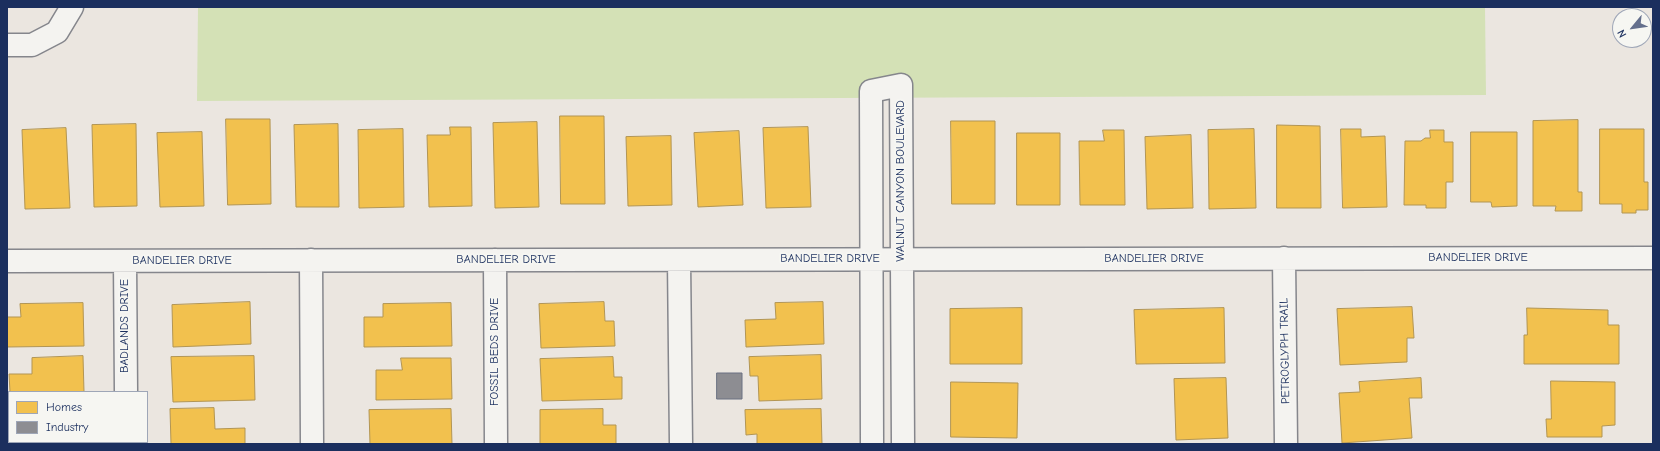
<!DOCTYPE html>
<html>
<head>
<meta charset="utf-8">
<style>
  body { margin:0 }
  #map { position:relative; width:1660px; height:451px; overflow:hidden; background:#ebe6e0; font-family:"Comic Neue",sans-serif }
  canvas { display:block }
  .frame { position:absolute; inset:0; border:8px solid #1b2f5e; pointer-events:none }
  .legend { position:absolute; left:8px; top:391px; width:140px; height:52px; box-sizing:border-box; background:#f6f6f2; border:1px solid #9ea6b7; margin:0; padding:5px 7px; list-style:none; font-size:12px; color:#1b2f5e }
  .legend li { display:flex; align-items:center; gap:8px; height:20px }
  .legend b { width:20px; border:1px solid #9ea6b7 }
  .north { position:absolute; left:1612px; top:8px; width:40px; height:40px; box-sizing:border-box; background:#f6f6f2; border:1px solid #9ea6b7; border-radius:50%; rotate:241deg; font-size:11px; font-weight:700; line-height:16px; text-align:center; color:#1b2f5e }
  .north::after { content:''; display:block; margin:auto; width:14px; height:18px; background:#646f8c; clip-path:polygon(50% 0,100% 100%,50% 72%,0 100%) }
</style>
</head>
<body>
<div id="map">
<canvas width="1660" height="451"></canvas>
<div class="frame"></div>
<ul class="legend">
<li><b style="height:11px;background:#f2c14e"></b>Homes</li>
<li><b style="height:11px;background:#8d8d92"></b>Industry</li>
</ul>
<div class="north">N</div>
</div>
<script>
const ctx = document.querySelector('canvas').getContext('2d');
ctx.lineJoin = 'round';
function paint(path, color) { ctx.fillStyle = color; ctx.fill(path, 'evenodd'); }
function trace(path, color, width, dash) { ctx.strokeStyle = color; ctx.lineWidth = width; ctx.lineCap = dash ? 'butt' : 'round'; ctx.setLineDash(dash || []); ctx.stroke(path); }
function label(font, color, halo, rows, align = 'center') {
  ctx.font = font + ' "Comic Neue",sans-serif'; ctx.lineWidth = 4; ctx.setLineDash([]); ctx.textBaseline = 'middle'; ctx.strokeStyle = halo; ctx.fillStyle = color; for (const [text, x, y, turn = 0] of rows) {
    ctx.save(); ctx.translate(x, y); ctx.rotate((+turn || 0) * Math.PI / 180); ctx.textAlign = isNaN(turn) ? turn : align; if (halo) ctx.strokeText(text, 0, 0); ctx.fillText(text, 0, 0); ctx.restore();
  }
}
const green = new Path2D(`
  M198 7H1485L1486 95 197 101Z`);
const homes = new Path2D(`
  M560 116H604L605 204H561Z
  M226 119H270L271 204 228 205Z
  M1578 120V192H1582V211H1555L1556 206H1533V121Z
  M951 121H995V204H952Z
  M537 122 539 207 495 208 493 123Z
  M136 124 137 206 94 207 92 125Z
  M338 124 339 207H296L294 125Z
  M1277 125 1320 126 1321 208H1277Z
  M450 127H471L472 206 429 207 427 135H450Z
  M808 127 811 207 766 208 763 128Z
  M66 128 70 208 25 209 22 130Z
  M403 129 404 207 359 208 358 130Z
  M1254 129 1256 208 1209 209 1208 130Z
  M1341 129H1361V137L1385 136 1387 207 1343 208Z
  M1600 129H1644V182H1648V210H1636V213H1622V204H1600Z
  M1103 130H1124L1125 205H1080L1079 141H1104Z
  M1430 130H1444V142H1453V182H1446V208H1426V205H1404L1405 141H1421L1425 138H1430Z
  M739 131 743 205 698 207 694 133Z
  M202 132 204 206 160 207 157 133Z
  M1471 132H1517V206L1492 207 1491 202H1471Z
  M1017 133H1060V205H1017Z
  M1191 135 1193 208 1147 209 1145 137Z
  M671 136 672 205 628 206 626 137Z
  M250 302 251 344 173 347 172 305Z
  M604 302 605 321H614L615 346 541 348 539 304Z
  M823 302 824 344 746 347 745 320 776 319 775 303Z
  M83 303 84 346 7 347V317H21L20 304Z
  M451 303 452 346 364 347V317H383V304Z
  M1412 307 1414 338H1407V362L1340 365 1337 309Z
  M1022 308V364H950V309Z
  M1224 308 1225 363 1136 364 1134 310Z
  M1527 308 1608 310V325H1619V364H1524V335H1527Z
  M821 355 822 399 759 401 758 376H750L749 357Z
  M83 356 84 392H10L9 374H32V358Z
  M254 356 255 400 173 402 171 357Z
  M613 357 614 377H622V399L542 401 540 359Z
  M401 358H451L452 399 376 400V370H402Z
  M1226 378 1228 438 1176 440 1174 379Z
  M1421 378 1422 398H1409L1412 438 1342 443 1339 393 1360 392 1359 382Z
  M1551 381 1615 382V425L1602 426V437H1547L1546 419H1551Z
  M951 382 1018 383 1017 438 951 437Z
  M214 408 215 429 245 428V444H171L170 409Z
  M451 409 452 444H370L369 410Z
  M603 409V425H616V444H540V410Z
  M821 409 822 444H757V434L746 435 745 410Z
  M8 433 9 442H82V444H8Z`);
const industry = new Path2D(`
  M717 373H742V399H717Z`);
const minor = new Path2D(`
  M7 45H32L57 32 72 7
  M1284 258 1286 444
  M311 260 312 444
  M495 260 496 444
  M679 260 681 444
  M7 261 1653 258
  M125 261 126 392
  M126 442V444
  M872 444 871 91 901 85 903 444`);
const streetNames = [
  ["WALNUT CANYON BOULEVARD",901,181,-90],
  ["BANDELIER DRIVE",1478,258],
  ["BANDELIER DRIVE",830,259],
  ["BANDELIER DRIVE",1154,259],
  ["BANDELIER DRIVE",506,260],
  ["BANDELIER DRIVE",182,261],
  ["BADLANDS DRIVE",125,326,-90],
  ["PETROGLYPH TRAIL",1285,351,-91],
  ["FOSSIL BEDS DRIVE",495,352,-90]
];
paint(green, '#d4e1b6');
paint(homes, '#f2c14e');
trace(homes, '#b29553', 1);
paint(industry, '#8d8d92');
trace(industry, '#6b7182', 1);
trace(minor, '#85868c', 25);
trace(minor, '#f4f3f0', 22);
label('12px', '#1b2f5e', '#f6f6f2', streetNames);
</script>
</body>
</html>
